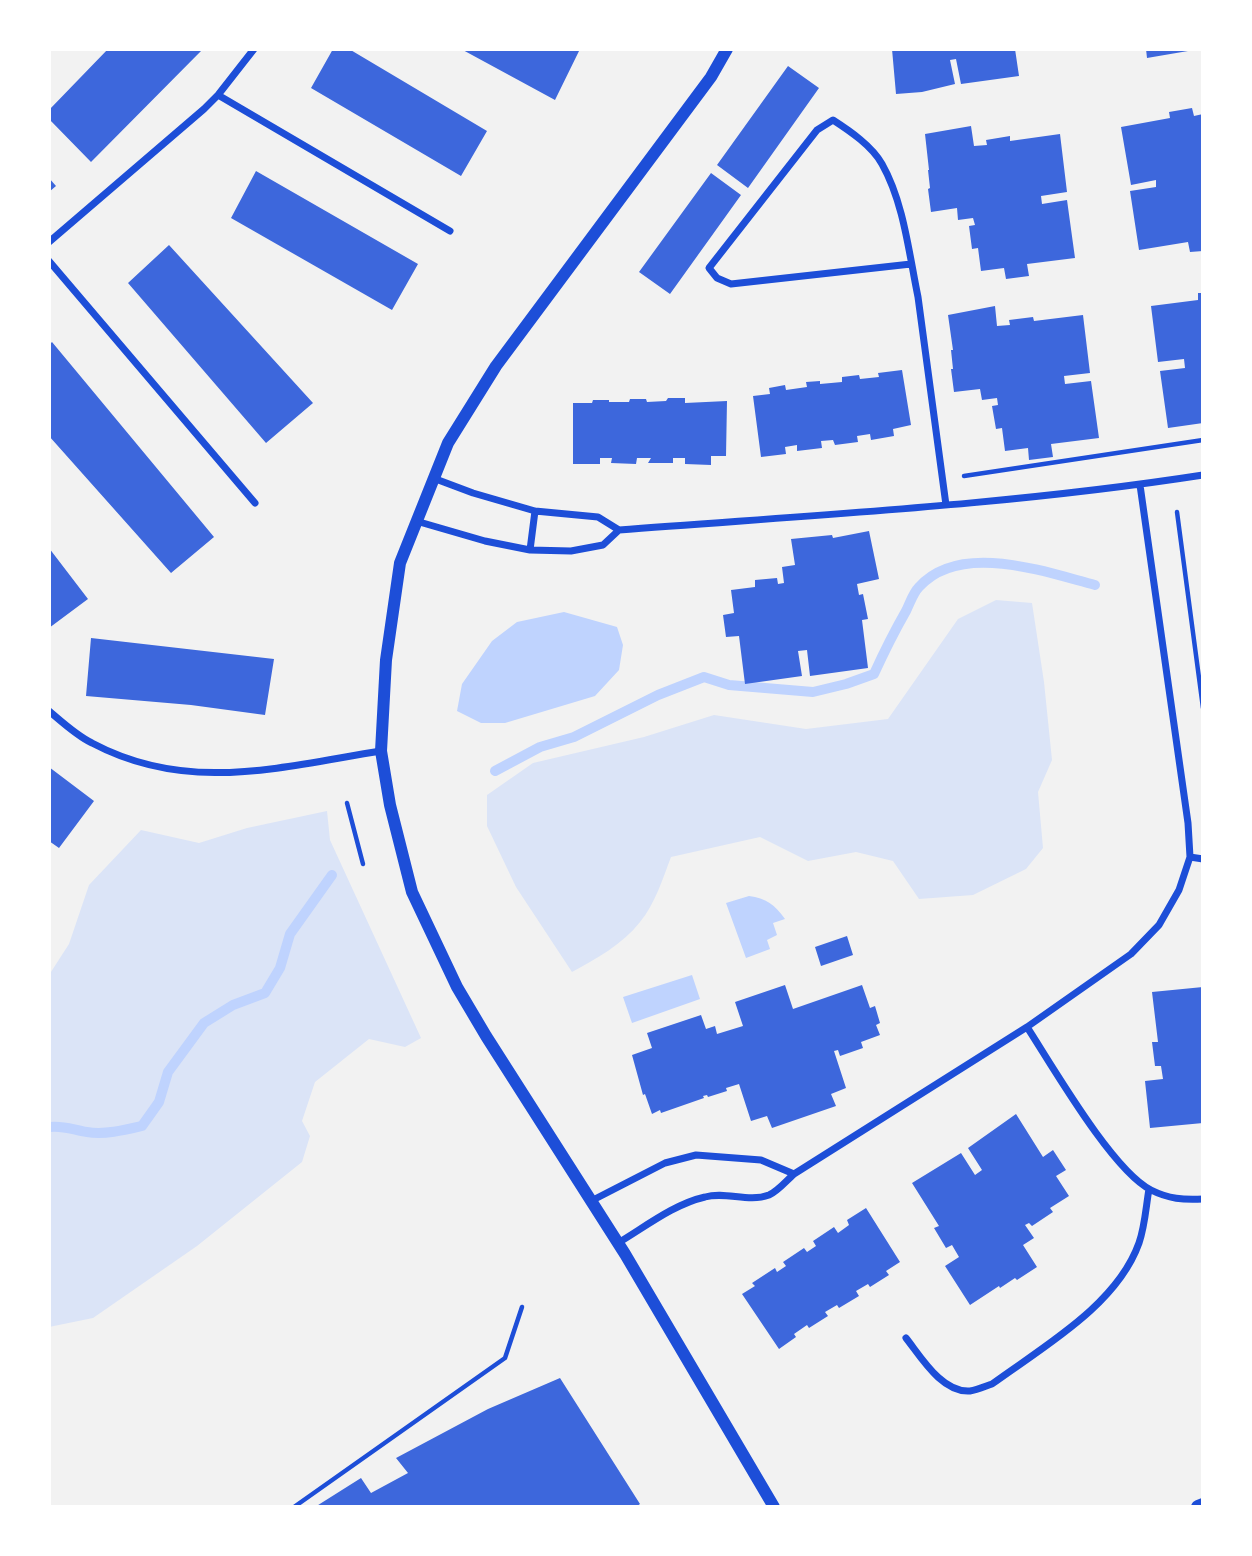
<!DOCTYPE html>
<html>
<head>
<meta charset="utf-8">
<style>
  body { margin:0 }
  #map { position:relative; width:1252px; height:1556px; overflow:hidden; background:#f2f2f2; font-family:Quicksand,sans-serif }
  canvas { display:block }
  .frame { position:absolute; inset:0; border:51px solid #fff; pointer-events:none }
</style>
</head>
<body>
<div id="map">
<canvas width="1252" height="1556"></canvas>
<div class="frame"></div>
</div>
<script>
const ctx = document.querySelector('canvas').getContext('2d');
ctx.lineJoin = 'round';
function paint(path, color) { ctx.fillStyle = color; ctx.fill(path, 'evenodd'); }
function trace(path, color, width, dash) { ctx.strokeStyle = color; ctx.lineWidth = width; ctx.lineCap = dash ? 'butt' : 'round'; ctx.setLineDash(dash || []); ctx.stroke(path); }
const green = new Path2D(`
  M996 600 1032 603 1044 682 1052 760 1038 792 1043 848 1026 869 973 895 919 899 893 861 856 852 808 861 760 837 671 857C663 878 655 904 640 922 623 944 596 959 572 972L516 887 487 826V795L533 763 644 737 714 715 806 729 888 719 958 619Z
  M327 811 330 840 421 1038 405 1047 369 1039 315 1082 302 1121 310 1136 302 1162 197 1246 93 1318 49 1327V975L69 944 89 885 141 830 199 843 247 828Z`);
const water = new Path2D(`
  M564 612 617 627 623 645 619 670 595 696 505 723H481L457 711 462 684 492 641 517 622Z
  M749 896C766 898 775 905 785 919L773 923 777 935 767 940 770 949 746 958 726 903Z
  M692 975 700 999 632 1023 623 997Z`);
const stream = new Path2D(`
  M495 771 540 747 574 737 658 695 704 677 729 685 813 692 846 684 874 674C884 652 894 632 906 611 910 603 913 593 919 587 960 541 1045 572 1095 585
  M49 1127C64 1125 73 1130 87 1132 105 1135 125 1130 142 1126L159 1102 168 1072 204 1023 233 1005 265 993 280 968 290 934 332 875`);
const building = new Path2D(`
  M108 49H203L91 162 49 119V110Z
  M333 49H349L487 131 461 176 311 88Z
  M461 49H580L555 100Z
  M892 49H1015L1019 76 961 84 956 59 950 60 955 84 922 92 896 94Z
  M1146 49H1188V51L1147 58Z
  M788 66 819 88 748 188 717 165Z
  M1192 108 1194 116 1203 114V251L1190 252 1188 242 1139 250 1130 191 1156 187V180L1131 185 1121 127 1170 118 1169 112Z
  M971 126 974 146 987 145 986 140 1010 136V141L1060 134 1067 192 1041 196 1042 204 1067 200 1075 258 1027 264 1029 276 1006 279 1004 268 981 271 978 248 972 249 969 226 975 225 973 218 958 220 957 208 931 212 928 189 930 188 928 170H929L925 134Z
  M256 171 418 264 392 310 231 218Z
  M711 173 741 195 670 294 639 272Z
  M49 178 56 186 49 192Z
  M169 245 313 403 266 443 128 283Z
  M1198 293H1203V423L1168 428 1160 371 1185 368 1184 359 1158 362 1151 306 1198 300Z
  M995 306 997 326 1010 325 1009 320 1033 317 1034 321 1083 315 1090 373 1064 376 1065 384 1091 381 1099 438 1051 444 1053 457 1029 460 1028 448 1005 451 1002 428 996 429 992 406 998 405 997 398 982 400 980 389 954 392 951 369H953L951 350H953L948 315Z
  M52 342 214 537 171 573 49 436V345Z
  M902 370 911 425 893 429 894 436 871 440 870 434 857 436 858 442 835 445 833 440 821 441 822 448 797 451V445L785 447 786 454 761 457 753 396 770 394 769 388 785 385 786 390 807 387 806 382 820 381V384L842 382V377L859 375 860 379 879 377 878 373Z
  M668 398H685V403L727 401 726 456H711V465L685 464V458H673V463H648L651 458H637L636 464 611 463 612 458H600V464H573V403H592L593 400H609V402H629L630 399H646L647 402 666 401Z
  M869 531 879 579 857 584 859 595 863 594 868 619 862 620 868 668 810 676 807 650 798 651 802 676 745 684 739 636 726 637 723 615 734 613 731 590 755 587V580L777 578 778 584 784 583 782 567 795 565 791 539 832 535 833 538Z
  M49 548 88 599 49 628Z
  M91 638 274 659 265 715 191 705 86 696Z
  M49 767 94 801 59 848 49 841Z
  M847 936 853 955 821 966 815 947Z
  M785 985 793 1009 862 985 870 1008 875 1006 880 1023 876 1025 880 1035 861 1042 863 1048 840 1056 838 1050 834 1051 846 1088 831 1094 836 1106 772 1128 767 1116 751 1121 739 1084 726 1088 727 1091 708 1097 707 1095 703 1096 704 1098 661 1113 660 1110 652 1114 645 1094 643 1095 632 1055 652 1048 647 1033 701 1015 706 1029 715 1026 717 1034 743 1026 735 1002Z
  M1203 987V1123L1150 1128 1145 1081 1163 1079 1161 1066H1155L1152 1042H1158L1152 992Z
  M1016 1114 1043 1157 1053 1150 1066 1170 1056 1176 1069 1196 1050 1208 1053 1212 1032 1226 1029 1223 1025 1225 1034 1238 1023 1245 1037 1267 1017 1280 1015 1278 1000 1288 999 1286 970 1305 945 1266 959 1257 952 1245 946 1248 934 1228 939 1226 912 1183 961 1153 975 1175 982 1170 968 1148Z
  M866 1208 900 1262 886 1271 889 1275 870 1287 868 1284 856 1291 859 1296 839 1308 837 1305 825 1312 828 1316 809 1328 807 1325 794 1334 796 1337 779 1349 742 1294 755 1286 752 1283 775 1268 777 1272 786 1266 783 1262 804 1248 807 1252 816 1246 813 1241 834 1227 838 1233 849 1225 847 1220Z
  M560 1378 640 1504 636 1507H315L361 1478 371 1493 408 1473 396 1458 488 1409Z`);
const path = new Path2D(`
  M964 476 1203 440
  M1177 512 1203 708
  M347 803 363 864
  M294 1507 505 1358 522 1307`);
const minor = new Path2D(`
  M218 95 450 231
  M49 242 204 109 218 95 254 49
  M49 261 255 503
  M911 264 731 284 717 278 709 268 817 130 833 120C850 131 872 146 882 164 904 203 909 254 918 297L946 505
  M433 478 473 493 535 511 598 517 619 530C813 515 1010 505 1203 475
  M416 521 485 541 530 550 571 551 603 545 619 530
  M530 550 535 511
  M49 711C62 722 77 736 92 743 188 794 280 767 381 751
  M1190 857 1203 859
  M1027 1027C1053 1067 1112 1170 1151 1190 1169 1199 1183 1200 1203 1199
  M591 1201 665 1163 696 1155 761 1160 794 1174
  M618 1243C645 1227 674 1204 705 1197 726 1191 748 1203 769 1195 778 1191 787 1180 794 1174L1027 1027 1131 954 1159 925 1179 890 1190 857 1188 823 1140 485
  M906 1338C921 1357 942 1393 970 1391 977 1390 986 1386 992 1384 1044 1346 1117 1305 1139 1243 1145 1226 1146 1206 1149 1189`);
const tertiary = new Path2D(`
  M727 49 711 77 496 366 448 443 400 563 386 660 381 751 390 805 412 892 457 987 486 1036 625 1254 774 1507`);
const secondary = new Path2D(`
  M1198 1507 1203 1505`);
paint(green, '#dbe4f7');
paint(water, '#bfd3fe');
trace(stream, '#bfd3fe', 10);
paint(building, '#3d67dc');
trace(path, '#1d4ed8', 4.5);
trace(minor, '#1d4ed8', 7);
trace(tertiary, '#1d4ed8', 12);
trace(secondary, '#1d4ed8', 14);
</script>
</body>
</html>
